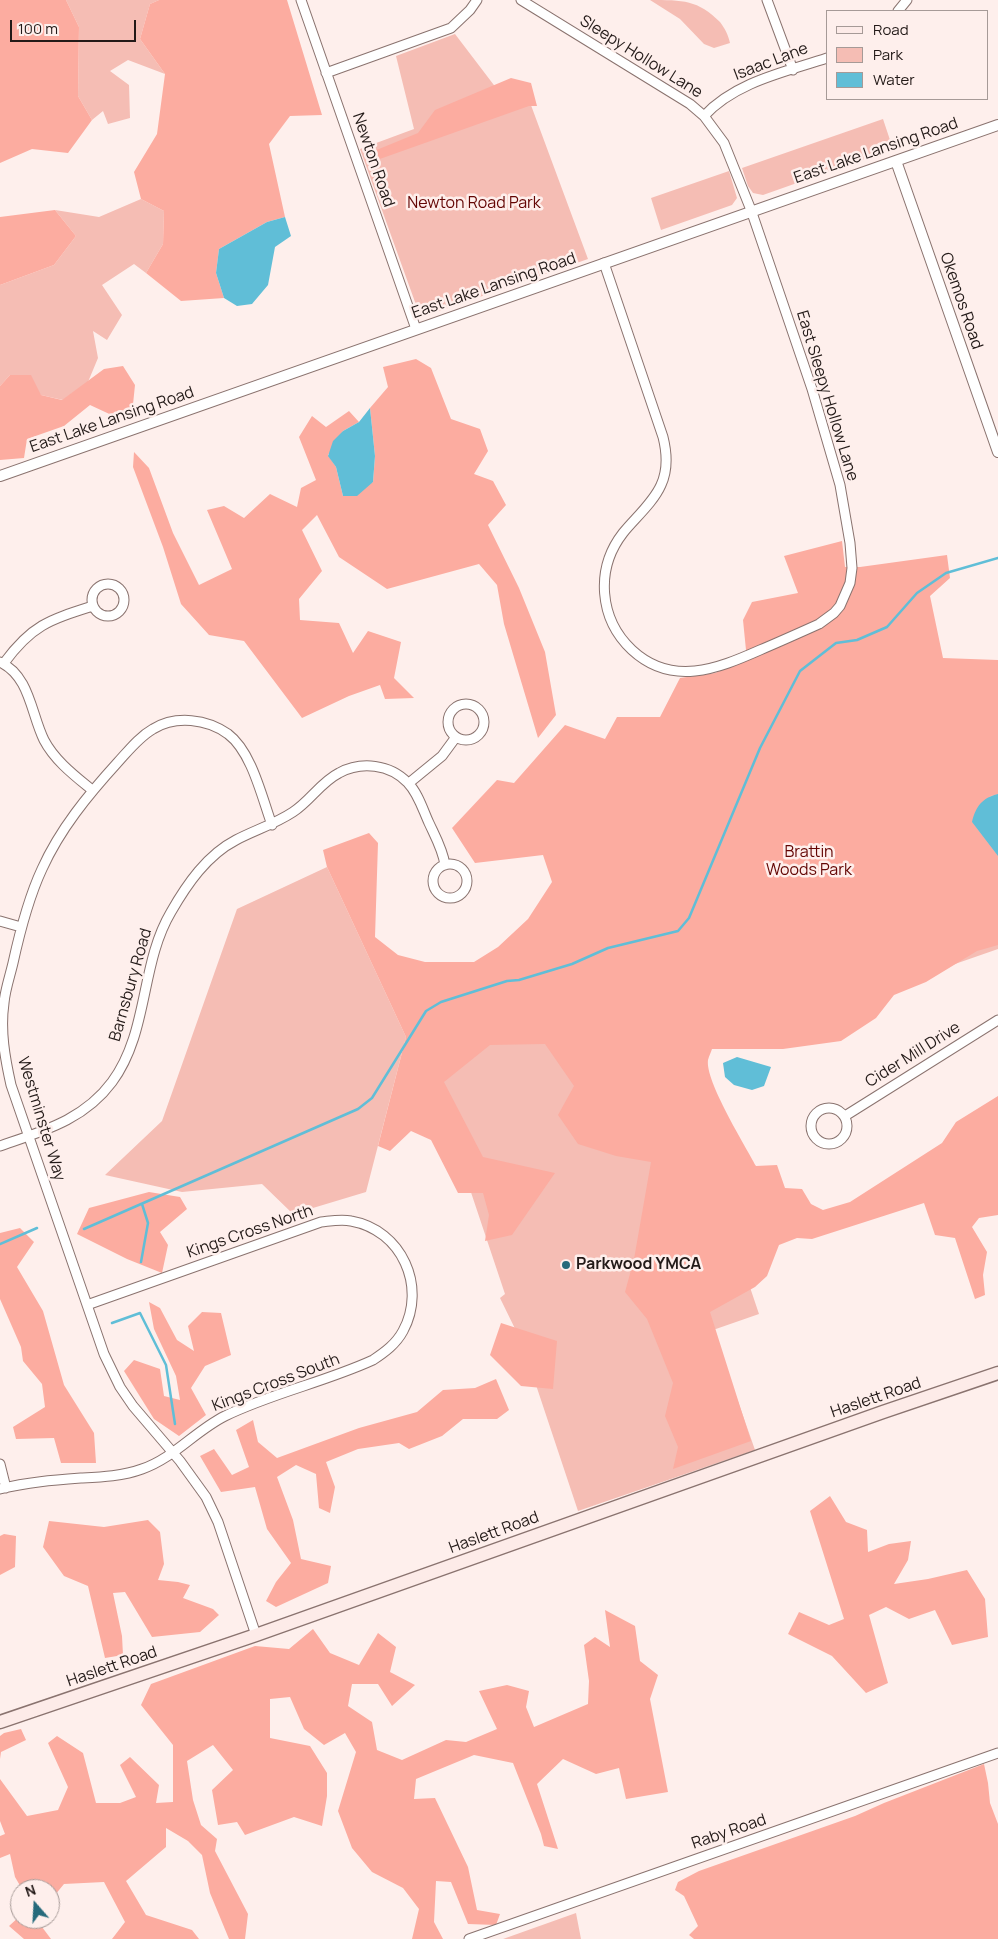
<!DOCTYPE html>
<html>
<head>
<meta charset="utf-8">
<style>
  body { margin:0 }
  #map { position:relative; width:998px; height:1939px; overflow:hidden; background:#feefec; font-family:Manrope,sans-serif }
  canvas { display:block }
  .legend { position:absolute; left:826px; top:10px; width:162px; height:90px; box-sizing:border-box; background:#feefec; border:1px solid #a69a97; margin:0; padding:6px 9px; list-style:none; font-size:15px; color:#231a18 }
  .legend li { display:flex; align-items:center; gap:10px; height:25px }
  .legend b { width:25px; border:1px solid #a69a97 }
  .north { position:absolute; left:10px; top:1879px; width:50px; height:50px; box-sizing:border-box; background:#feefec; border:1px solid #a69a97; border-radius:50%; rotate:341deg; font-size:14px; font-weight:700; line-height:20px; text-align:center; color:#231a18 }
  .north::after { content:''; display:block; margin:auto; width:18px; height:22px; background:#266a7b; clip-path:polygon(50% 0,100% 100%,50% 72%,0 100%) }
  .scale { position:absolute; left:10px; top:20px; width:126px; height:22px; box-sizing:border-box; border:2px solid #231a18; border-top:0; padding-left:6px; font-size:15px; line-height:18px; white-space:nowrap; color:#231a18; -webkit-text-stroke:4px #feefec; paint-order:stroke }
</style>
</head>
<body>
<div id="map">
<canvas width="998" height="1939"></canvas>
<ul class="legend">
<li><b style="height:6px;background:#fdebe8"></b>Road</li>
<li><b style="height:14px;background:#f5bdb4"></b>Park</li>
<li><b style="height:14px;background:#60bed7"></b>Water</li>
</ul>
<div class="north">N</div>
<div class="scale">100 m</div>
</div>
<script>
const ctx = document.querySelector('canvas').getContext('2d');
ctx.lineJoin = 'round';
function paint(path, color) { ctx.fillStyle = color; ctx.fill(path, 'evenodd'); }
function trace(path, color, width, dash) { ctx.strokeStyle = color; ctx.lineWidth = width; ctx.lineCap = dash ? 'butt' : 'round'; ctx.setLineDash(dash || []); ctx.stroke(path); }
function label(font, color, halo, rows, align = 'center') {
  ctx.font = font + ' Manrope,sans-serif'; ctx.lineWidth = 5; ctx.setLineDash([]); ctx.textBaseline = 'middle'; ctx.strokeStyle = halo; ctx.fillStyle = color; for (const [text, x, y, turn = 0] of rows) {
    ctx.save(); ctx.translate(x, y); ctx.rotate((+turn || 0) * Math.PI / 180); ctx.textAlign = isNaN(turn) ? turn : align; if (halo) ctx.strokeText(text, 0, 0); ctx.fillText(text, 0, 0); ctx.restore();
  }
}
const green = new Path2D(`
  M66 0H159L150 4 140 39 165 74 128 60 110 71 129 85 130 118 108 124 103 111 92 120 78 96 79 27Z
  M650 0C683 0 698 0 720 22 725 29 728 34 730 43L714 48 704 44 680 19Z
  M455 34 503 97 525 89 588 259 431 314 423 313 415 302 360 149 414 129 396 56Z
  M883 119 893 149 763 195 753 193 748 186 742 168Z
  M729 171 737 198 732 205 661 230 651 198Z
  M141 199 164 211 163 244 146 273 134 264 102 285 122 315 107 340 93 331 98 358 88 382 63 400 41 395 10 375 0 386V285L54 265 76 236 55 210 99 217Z
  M998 677V949L674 1062 759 1314 713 1330 755 1450 578 1511 522 1343 500 1298 505 1294 414 1022Z
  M327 867 406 1037 366 1192 293 1214 262 1184 182 1192 105 1175 162 1121 237 909Z
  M576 1913 581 1939H503Z`);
const forest = new Path2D(`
  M0 0H66L79 27 78 96 92 120 68 153 32 149 0 163Z
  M159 0H287L322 115 290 116 269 144 285 217 267 222 219 249 216 273 224 298 181 301 146 273 163 244 164 211 141 199 134 172 157 134 165 74 140 39 150 4Z
  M511 78 531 83 537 106H529L377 160 374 151 418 133 435 110Z
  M55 210 76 236 54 265 0 285V217Z
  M416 359 431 368 451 419 480 429 488 451 474 474 493 481 506 505 488 525 519 588 545 652 556 715 538 738 504 624 497 585 479 564 387 589 339 557 317 515 302 530 322 571 299 599 300 620 339 623 353 653 368 631 401 642 394 678 414 698 385 699 380 685 349 696 302 718 244 641 209 635 181 604 163 547 133 467 134 452 149 468 173 533 199 585 232 569 207 510 224 506 244 518 270 494 297 507 301 488 316 480 299 437 312 416 326 427 349 411 359 422 343 431 328 455 336 467 343 496 373 482 375 456 370 408 388 387 383 367Z
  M123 366 135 385 132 414 118 418 90 405 64 426 27 439 24 458 0 460V386L10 375H31L41 395 62 400 104 369Z
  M842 541 845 567H860L947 555 950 578 930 596 943 658 998 660V794L990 796 972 822 998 856V945L977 951 926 982 894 995 876 1018 841 1041 783 1049H712C711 1052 709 1056 708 1060 705 1081 745 1145 756 1166L777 1165 785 1188 802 1189 811 1204 823 1210 850 1202 942 1143 956 1122 998 1096V1215L979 1218 972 1227 987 1252 983 1275 985 1295 975 1299 955 1238 935 1235 924 1203 812 1239 797 1238 779 1245 767 1276 755 1287 710 1312 751 1441 673 1469 678 1447 665 1416 673 1383 647 1319 625 1292 634 1259 651 1162 616 1156 578 1144 558 1115 574 1086 545 1044 490 1045 444 1082 483 1157 555 1173 512 1235 485 1241 489 1215 483 1193H458L431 1140 411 1131 390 1151 378 1146 406 1037 327 867 323 850 369 833 378 843 375 937 398 955 425 962H474L498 947 528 919 552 882 543 855 475 863 452 828 497 780 514 783 565 725 605 739 617 717H660L680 678 715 673 747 660 743 620 752 602 798 593 784 556Z
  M149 1192 180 1197 187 1209 160 1232 168 1245 162 1273 127 1259 77 1234 89 1208Z
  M20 1228 34 1242 17 1267 43 1311 64 1385 94 1433 96 1463H61L54 1438 16 1439 13 1427 45 1407 42 1384 23 1361 21 1347 0 1299V1233Z
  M149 1302 160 1308 177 1340 194 1351 188 1326 202 1312 221 1313 231 1355 205 1366 191 1388 206 1415 179 1436 154 1419 124 1371 134 1360 160 1369 164 1396 180 1400 176 1376 154 1329Z
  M501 1323 557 1341 553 1389 521 1386 490 1355Z
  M496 1379 509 1410 497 1419H463L442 1436 409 1449 399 1443 358 1449 326 1462 335 1487 330 1513 319 1508 316 1474 296 1465 277 1477 293 1520 301 1559 331 1566 328 1583 276 1607 266 1601 276 1582 291 1563 267 1529 255 1487 221 1492 200 1456 214 1449 232 1475 249 1467 236 1430 253 1420 258 1442 277 1458 359 1428 417 1412 443 1390 475 1388Z
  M830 1496 846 1522 867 1530 868 1552 889 1544 911 1541 908 1560 894 1584 928 1579 967 1570 985 1599 988 1637 952 1645 935 1610 909 1619 886 1607 869 1615 888 1683 866 1693 832 1656 788 1634 799 1612 829 1625 844 1619 810 1511Z
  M148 1520 160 1532 164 1564 158 1580 178 1582 190 1585 183 1598 213 1609 219 1615 200 1632 152 1637 125 1592 113 1593 122 1636 123 1655 105 1658 88 1586 64 1576 43 1547 49 1521 104 1527Z
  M4 1534 16 1536 15 1567 0 1575V1536Z
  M605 1610 635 1626 640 1661 658 1675 650 1699 668 1792 626 1799 619 1768 596 1774 563 1759 537 1784 558 1849 544 1846 541 1834 513 1763 474 1755 416 1779 414 1799 435 1798 468 1867 477 1910 500 1914 496 1925 468 1924 451 1882 436 1881 434 1922 443 1939H412L419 1909 403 1888 372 1872 352 1848 338 1811 356 1752 345 1733 324 1745 304 1729 290 1697 270 1699V1738L310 1746 327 1773V1796L322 1826 294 1817 245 1835 237 1822 218 1825 212 1790 233 1770 213 1745 187 1761 193 1800 201 1825 217 1839 215 1851 248 1914 245 1939H229L210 1893 202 1855 188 1841 166 1828V1847L126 1881 146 1915 192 1930 199 1939H112L125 1922 104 1882 64 1884 50 1901V1889H22L15 1877 10 1854 0 1858V1836L5 1834 0 1821V1779L27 1816 58 1810 68 1787 48 1743 57 1736 83 1753 96 1803H120L136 1797 120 1765 130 1757 159 1785 156 1803 173 1802V1745L141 1705 151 1684 255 1646 289 1649 313 1629 330 1653 359 1665 378 1633 396 1647 390 1672 415 1685 392 1706 378 1684H352L348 1706 372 1722 377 1750 402 1760 446 1740 466 1742 497 1729 479 1691 507 1685 529 1691 526 1707 534 1727 588 1704 589 1681 584 1645 595 1637 610 1647Z
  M21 1729 26 1740 1 1752 0 1759V1736L4 1733Z
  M984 1764 988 1783 990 1803 998 1824V1939H694L689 1935 698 1926 684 1896 675 1890 678 1882 699 1871 855 1816 884 1803Z
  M20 1916V1919H36L51 1939H24L9 1926Z`);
const water = new Path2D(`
  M285 217 291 236 275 247 268 285 252 304 237 306 224 298 216 273 219 249 267 222Z
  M370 408 375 456 373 482 357 496H343L336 467 328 456 333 441 343 431 359 422Z
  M998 794V856L972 822C976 806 982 798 998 794Z
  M737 1057 771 1067 764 1086 752 1090 734 1085 725 1077 723 1063Z`);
const stream = new Path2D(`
  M84 1229 358 1109 372 1098 426 1011 441 1002 507 981 519 980 572 964 608 948 678 931 689 918 760 748 800 671 836 643 857 640 887 627 917 593 946 573 998 558
  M0 1244 37 1228
  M141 1262 148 1223 142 1204
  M112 1323 140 1313 166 1365 175 1424`);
const minor = new Path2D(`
  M301 0 416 329
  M521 0 690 104 704 116 724 143 751 210 812 389 840 485 850 543 852 568 850 583 840 606 834 613 819 624C799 633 779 642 760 650 717 669 672 687 632 650 599 619 595 569 623 533 635 518 653 503 661 485 668 470 667 453 663 437L604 263
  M767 0 793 70
  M898 11 907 0
  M326 73 451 28 470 10 477 0
  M704 116C735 82 785 72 827 58
  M92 600a16 16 0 1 1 32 0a16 16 0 1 1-32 0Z
  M0 662C30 676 31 714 44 740 55 761 75 776 92 790
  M4 663C32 625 49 620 93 606
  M448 722a18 18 0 1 1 36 0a18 18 0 1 1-36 0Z
  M409 783 442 756 456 737
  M433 881a17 17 0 1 1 34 0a17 17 0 1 1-34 0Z
  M0 921 21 927
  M811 1126a18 18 0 1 1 36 0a18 18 0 1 1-36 0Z
  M845 1116 998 1020
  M0 1146C43 1131 84 1120 112 1082 149 1032 140 964 171 912 187 884 207 855 236 840 255 830 275 824 293 812 310 801 321 782 339 773 361 761 390 764 408 783 418 793 423 810 429 823 435 836 443 850 445 865
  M0 1464 6 1488
  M0 1489C27 1482 55 1480 82 1478 102 1477 123 1476 142 1469 174 1458 195 1431 225 1416 272 1393 325 1382 373 1360 385 1352 396 1344 403 1331 427 1287 402 1230 351 1221 341 1219 331 1221 321 1222L87 1305
  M256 1635 218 1522 206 1497 180 1461 133 1406 120 1387 104 1354 11 1085C5 1058 0 1031 4 1003 5 990 10 976 13 963 20 931 28 899 42 869 60 829 88 795 118 762 129 750 139 737 153 729 176 715 207 719 228 734 252 752 262 798 272 825
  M469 1939 998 1753`);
const tertiary = new Path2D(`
  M896 161 998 452
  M0 476 998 125`);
const secondary = new Path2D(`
  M0 1722 256 1635 883 1412 998 1373`);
const markers = [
  [566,1265,5,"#266a7b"]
];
const streetNames = [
  ["Sleepy Hollow Lane",641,57,32],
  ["Isaac Lane",771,62,-21],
  ["East Lake Lansing Road",876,151,-19],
  ["Newton Road",373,160,71],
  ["East Lake Lansing Road",494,286,-19],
  ["Okemos Road",961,301,71],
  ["East Sleepy Hollow Lane",827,396,73],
  ["East Lake Lansing Road",112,420,-19],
  ["Barnsbury Road",131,985,-74],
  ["Cider Mill Drive",913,1055,-32],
  ["Westminster Way",41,1119,73],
  ["Kings Cross North",250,1232,-19],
  ["Kings Cross South",276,1383,-21],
  ["Haslett Road",876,1398,-19],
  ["Haslett Road",494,1533,-20],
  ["Haslett Road",112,1667,-19],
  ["Raby Road",729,1832,-19]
];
const parkNames = [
  ["Newton Road Park",474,204],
  ["Brattin",809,853],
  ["Woods Park",809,871]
];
const poiNames = [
  ["Parkwood YMCA",576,1265]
];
paint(green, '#f5bdb4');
paint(forest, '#fcaca0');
paint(water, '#60bed7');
trace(stream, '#60bed7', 2.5);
trace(minor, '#8a736f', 11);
trace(tertiary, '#8a736f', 12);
trace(secondary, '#8a736f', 15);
trace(minor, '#fff', 9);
trace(tertiary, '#fff', 10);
trace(secondary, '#fdebe8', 12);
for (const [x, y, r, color] of markers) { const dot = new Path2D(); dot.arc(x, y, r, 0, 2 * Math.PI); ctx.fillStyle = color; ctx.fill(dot); trace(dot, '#feefec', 2); }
label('16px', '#231a18', '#feefec', streetNames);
label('16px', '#640604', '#feefec', parkNames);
label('bold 16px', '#231a18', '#feefec', poiNames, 'left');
</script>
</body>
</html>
